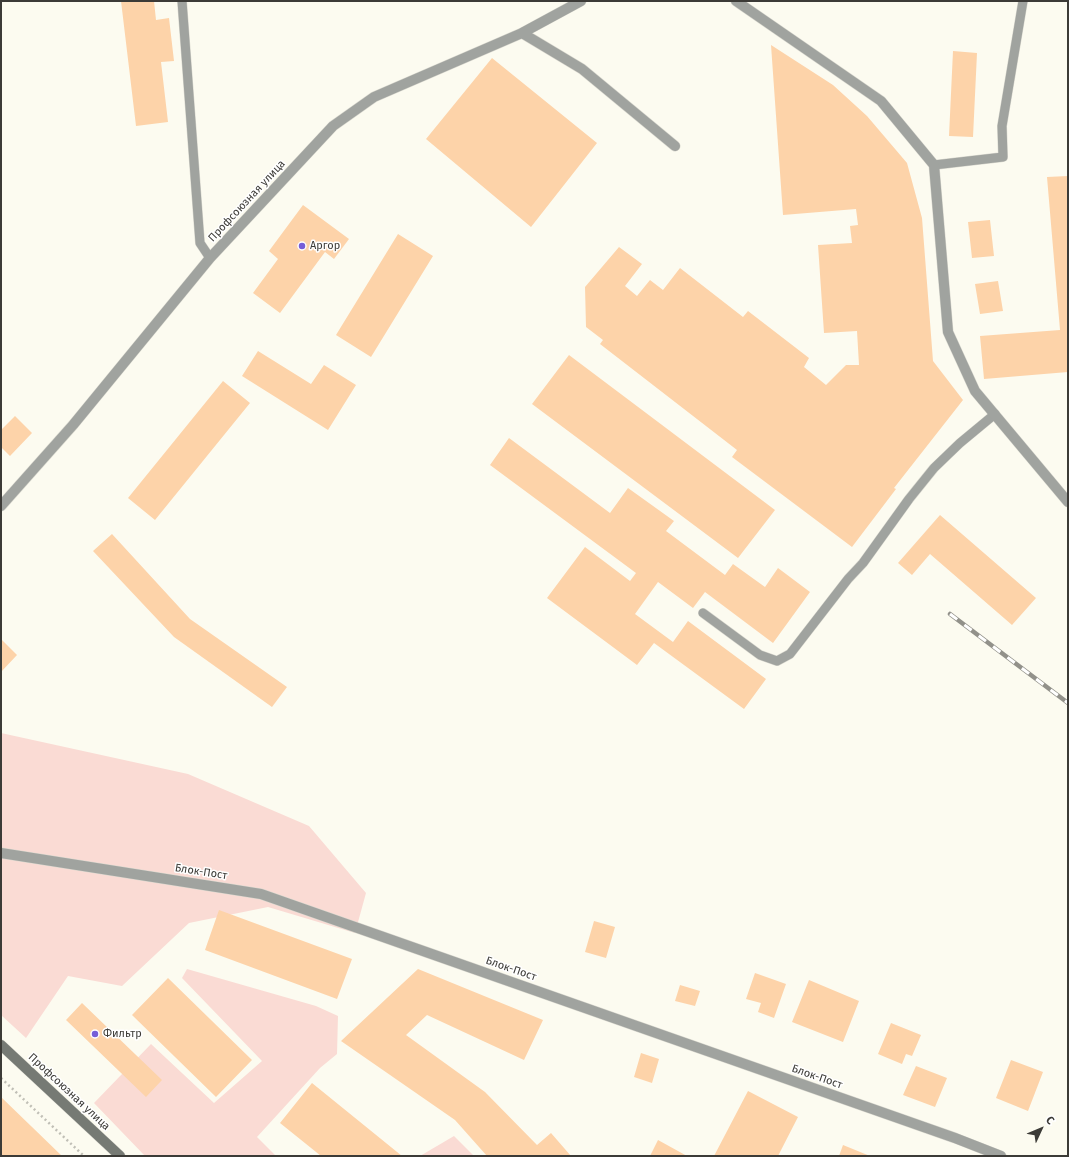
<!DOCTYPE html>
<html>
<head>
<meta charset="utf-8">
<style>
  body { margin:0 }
  #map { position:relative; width:1069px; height:1157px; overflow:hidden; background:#fcfbf0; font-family:"Fira Sans",sans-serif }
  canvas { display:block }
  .frame { position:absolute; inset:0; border:2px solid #3c3b37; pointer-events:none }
  .north { position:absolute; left:1021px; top:1109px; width:40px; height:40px; -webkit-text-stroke:3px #fff; paint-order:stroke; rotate:46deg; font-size:11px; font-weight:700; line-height:16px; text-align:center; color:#3c3b37 }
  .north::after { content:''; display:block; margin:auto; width:14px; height:18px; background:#3c3b37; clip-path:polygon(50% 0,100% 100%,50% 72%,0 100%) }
</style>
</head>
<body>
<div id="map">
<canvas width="1069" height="1157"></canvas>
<div class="frame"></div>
<div class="north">С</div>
</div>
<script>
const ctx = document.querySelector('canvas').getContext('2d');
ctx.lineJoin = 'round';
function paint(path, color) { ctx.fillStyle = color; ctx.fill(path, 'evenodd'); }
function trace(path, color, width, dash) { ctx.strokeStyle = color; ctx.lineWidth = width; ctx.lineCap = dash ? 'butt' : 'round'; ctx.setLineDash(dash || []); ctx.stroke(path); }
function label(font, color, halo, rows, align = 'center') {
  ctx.font = font + ' "Fira Sans",sans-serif'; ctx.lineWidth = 3; ctx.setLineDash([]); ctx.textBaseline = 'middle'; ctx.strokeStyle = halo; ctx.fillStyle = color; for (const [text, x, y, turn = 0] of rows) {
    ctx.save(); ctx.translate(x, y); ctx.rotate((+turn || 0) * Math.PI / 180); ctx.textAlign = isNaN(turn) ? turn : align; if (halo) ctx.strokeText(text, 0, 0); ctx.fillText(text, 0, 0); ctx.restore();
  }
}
const green = new Path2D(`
  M1 733 188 774 309 826 366 893 355 933 268 907 189 923 122 986 68 976 26 1038 1 1015Z
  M187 969 316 1006 338 1016 337 1054 320 1068 257 1137 276 1156H145L94 1103 151 1044 214 1103 262 1061 182 978Z
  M454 1136 474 1156H420Z`);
const building = new Path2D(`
  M121 1H154L156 20 169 18 174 61 161 62 168 122 136 126Z
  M771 45 833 85 867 116 907 163 922 218 933 361 963 400 894 488 896 489 852 547 732 457 737 450 600 344 603 340 586 327 585 287 619 247 642 264 625 286 637 296 650 280 663 290 680 268 743 317 748 311 809 358 804 367 826 385 846 365H859L857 331 824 333 818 245 852 243 850 226 858 225 856 209 783 215Z
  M953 51 977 53 973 137 949 136Z
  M492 58 597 143 531 227 426 139Z
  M1068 176V372L984 379 980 336 1060 330 1047 177Z
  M303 205 349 239 334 259 325 252 280 313 253 293 278 259 269 251Z
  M990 220 994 256 972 258 968 222Z
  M398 234 433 256 371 357 336 335Z
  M998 281 1003 311 980 314 975 284Z
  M258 351 311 384 324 365 356 385 328 430 242 376Z
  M569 355 775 510 738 558 532 404Z
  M223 381 250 403 155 520 128 498Z
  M15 416 32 433 10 456 1 447V430Z
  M509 438 610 513 628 488 674 521 666 531 725 575 733 564 765 587 778 568 810 592 773 643 705 592 693 608 658 582 635 614 673 642 688 621 766 679 744 709 654 643 637 665 547 598 585 547 630 581 636 573 490 465Z
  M940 515 1036 598 1012 625 930 554 912 575 898 563Z
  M112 534 190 619 287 687 272 707 174 637 93 551Z
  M1 639 17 655 1 672Z
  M219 910 352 959 337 999 205 950Z
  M594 921 615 927 606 958 585 952Z
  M418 969 543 1020 524 1060 427 1015 406 1035 485 1092 537 1145 551 1133 571 1156H487L455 1120 341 1041Z
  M755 973 786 984 774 1018 758 1012 761 1003 746 999Z
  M168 978 252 1060 216 1097 132 1015Z
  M809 980 859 1001 843 1042 792 1022Z
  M680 985 700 991 695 1006 675 1001Z
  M82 1003 162 1080 146 1097 66 1020Z
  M891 1023 921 1035 912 1056 906 1054 902 1064 878 1054Z
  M641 1053 659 1059 652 1083 634 1077Z
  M1011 1060 1043 1072 1028 1111 996 1098Z
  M916 1066 947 1078 935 1107 903 1095Z
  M312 1083 402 1156H321L280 1123Z
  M748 1091 798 1117 778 1156H714Z
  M1 1097 62 1156H1Z
  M658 1140 687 1156H650Z
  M843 1145 870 1156H839Z`);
const path = new Path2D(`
  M1 1078 84 1156`);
const service = new Path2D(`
  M182 1 200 243 210 258
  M934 165 1003 157 1002 126 1023 1
  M703 613 760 655 777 661 790 654 848 579 863 563 909 499 934 468 960 443 995 414`);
const minor = new Path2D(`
  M736 1 881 101 934 165 948 332 975 391 1068 502
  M522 33 582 69 675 146
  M1 506 73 425 210 258 333 126 374 97 522 33 581 1
  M1 853 261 894 955 1138 1001 1156`);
const secondary = new Path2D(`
  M1 1045 120 1156`);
const rail = new Path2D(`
  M950 614 1068 703`);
const markers = [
  [302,246,4,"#765ed8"],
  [95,1034,4,"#765ed8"]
];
const streetNames = [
  ["Профсоюзная улица",247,201,-47],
  ["Блок-Пост",201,872,9],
  ["Блок-Пост",511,969,19],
  ["Блок-Пост",817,1077,19],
  ["Профсоюзная улица",69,1092,43]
];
const poiNames = [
  ["Аргор",310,246],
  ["Фильтр",103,1034]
];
paint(green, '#fadbd4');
paint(building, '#fdd3a9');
trace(service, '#d9d8cf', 10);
trace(minor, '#d9d8cf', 11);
trace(secondary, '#d9d8cf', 11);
trace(path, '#c0bfb6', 2.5, [2, 3]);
trace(service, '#a0a39f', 9);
trace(minor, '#a0a39f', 10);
trace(secondary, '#767a74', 10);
trace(rail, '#92918a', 4.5);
trace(rail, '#fff', 3, [9]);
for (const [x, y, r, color] of markers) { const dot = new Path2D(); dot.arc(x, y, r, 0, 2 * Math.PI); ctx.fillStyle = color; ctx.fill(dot); trace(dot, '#fff', 1.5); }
label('11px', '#3c3b37', '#fff', streetNames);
label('11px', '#3c3b37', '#fff', poiNames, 'left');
</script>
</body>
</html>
